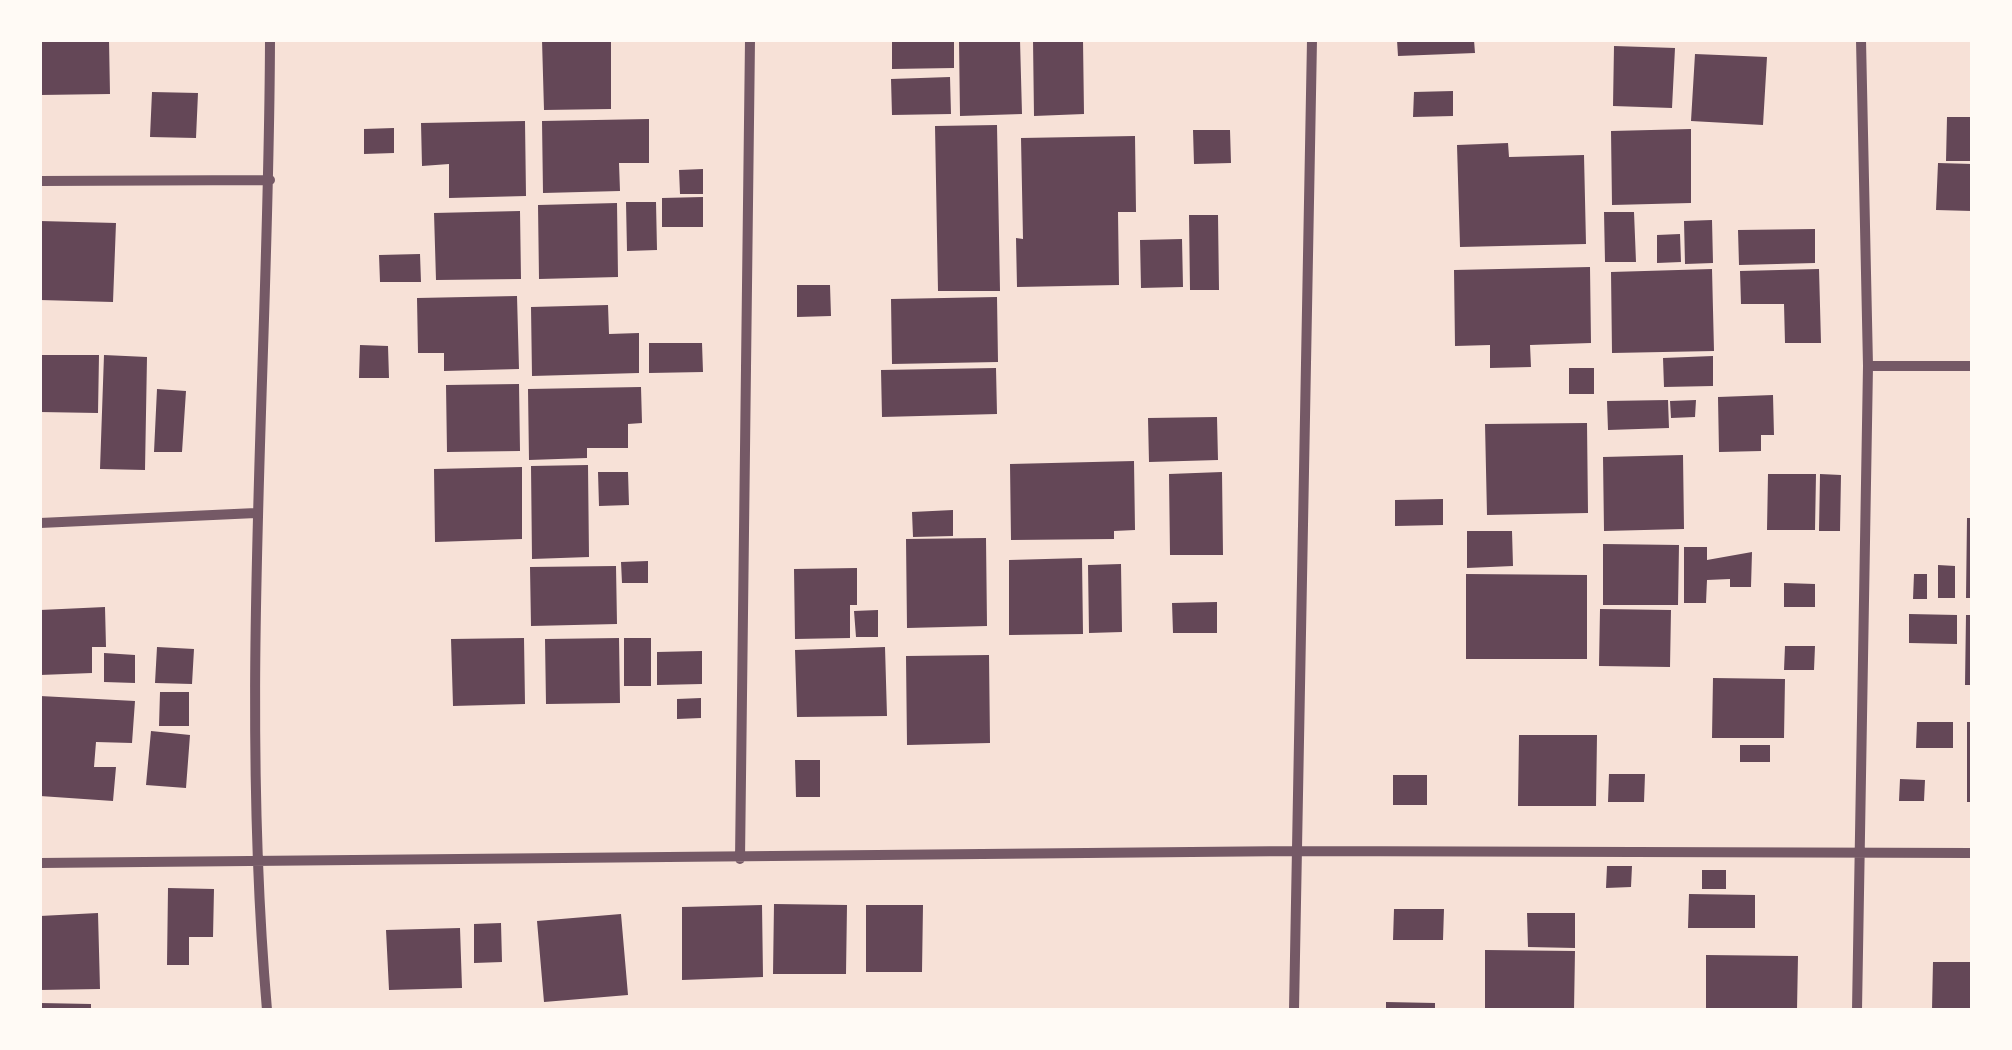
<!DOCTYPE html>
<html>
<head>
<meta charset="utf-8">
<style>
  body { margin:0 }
  #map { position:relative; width:2012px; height:1050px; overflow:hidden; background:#f7e1d7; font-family:"Golos Text",sans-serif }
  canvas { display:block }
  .frame { position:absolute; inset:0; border:42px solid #fffaf5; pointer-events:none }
</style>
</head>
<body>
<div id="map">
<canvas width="2012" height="1050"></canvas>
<div class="frame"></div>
</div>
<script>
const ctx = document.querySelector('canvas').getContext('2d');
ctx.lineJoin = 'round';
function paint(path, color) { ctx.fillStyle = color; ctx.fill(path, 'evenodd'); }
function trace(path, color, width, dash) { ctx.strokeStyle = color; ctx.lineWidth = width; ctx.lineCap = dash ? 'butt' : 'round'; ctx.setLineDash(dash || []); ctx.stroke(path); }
const building = new Path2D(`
  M40 40H109L110 94 40 95Z
  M542 40H611V109L544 110Z
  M892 40H954V68L892 69Z
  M959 40H1020L1022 114 960 116Z
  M1033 40H1083L1084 114 1034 116Z
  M1397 40H1474L1475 53 1398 56Z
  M1614 46 1675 48 1672 108 1613 106Z
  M1695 54 1767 57 1763 125 1691 121Z
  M950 77 951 114 892 115 891 79Z
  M1453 91V116L1413 117 1414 92Z
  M152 92 198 93 196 138 150 137Z
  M1947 117H1972V161H1946Z
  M649 119V163H619L620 191 543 193 542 121Z
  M525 121 526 196 449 198V164L422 166 421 123Z
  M997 125 1000 291H938L935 126Z
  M394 128V153L364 154V129Z
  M1691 129V203L1612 205 1611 131Z
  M1193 130H1230L1231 163 1194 164Z
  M1135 136 1136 212H1118L1119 285 1017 287 1016 238 1023 239 1021 138Z
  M1508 143 1509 157 1584 155 1586 244 1460 247 1457 145Z
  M1938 163 1972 164V211L1936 210Z
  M703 169V194H680L679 170Z
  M703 197V227H662V198Z
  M626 202H656L657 250 627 251Z
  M617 203 618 277 539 279 538 205Z
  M520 211 521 279 436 280 434 213Z
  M1604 212H1634L1636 262H1605Z
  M1189 215H1218L1219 290H1190Z
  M1712 220 1713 263 1685 264 1684 221Z
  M40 221 116 223 113 302 40 300Z
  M1815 229V263L1739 265 1738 230Z
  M1680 234 1681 262 1657 263V235Z
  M1182 239 1183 287 1141 288 1140 240Z
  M420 254 421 282H380L379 255Z
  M1590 267 1591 343 1530 345 1531 367 1490 368V345L1455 346 1454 270Z
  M1712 269 1714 351 1612 353 1611 272Z
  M1819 269 1821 343H1785L1784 304H1741L1740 271Z
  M797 285H830L831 316 797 317Z
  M517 296 519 369 444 371V353H418L417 298Z
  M997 297 998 362 892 364 891 299Z
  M608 305 609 334 639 333V373L532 376 531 307Z
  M649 343H702L703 372 649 373Z
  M360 345 388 346 389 378H359Z
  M40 355H99L98 413 40 412Z
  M104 355 147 357 145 470 100 469Z
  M1713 356V386L1664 387 1663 358Z
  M996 368 997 414 882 417 881 370Z
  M1569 368H1594V394H1569Z
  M519 384 520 451 447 452 446 385Z
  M641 387 642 423 628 424V448H587V458L529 460 528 389Z
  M157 389 186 391 182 452H154Z
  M1773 395 1774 435H1761V451L1719 452 1718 397Z
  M1668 400 1669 428 1608 430 1607 401Z
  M1696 400 1695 417 1671 418 1670 401Z
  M1217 417 1218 460 1149 462 1148 418Z
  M1587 423 1588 513 1487 515 1485 424Z
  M1683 455 1684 529 1604 531 1603 457Z
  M1134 461 1135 530 1114 531V539L1011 540 1010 464Z
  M588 465 589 557 532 559 531 466Z
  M522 467V539L435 542 434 469Z
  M598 472H628L629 505 599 506Z
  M1222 472 1223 555H1170L1169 474Z
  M1768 474H1816L1815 530H1767Z
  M1820 474 1841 475 1840 531H1819Z
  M1443 499V525L1395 526V500Z
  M953 510V536L913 537 912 512Z
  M1967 518H1972V598H1966Z
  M1467 531H1512L1513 566 1467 568Z
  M986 538 987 626 907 628 906 539Z
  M1603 544 1679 545 1678 605H1603Z
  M1684 547H1707V560L1752 552 1751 587H1730V579L1707 580 1706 603H1684Z
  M1082 558 1083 634 1009 635V560Z
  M648 561V583H622L621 562Z
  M1121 564 1122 632 1089 633 1088 565Z
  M1938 565 1955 566V598H1938Z
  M616 566 617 624 531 626 530 567Z
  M857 568V605H850V638L795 639 794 569Z
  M1466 574 1587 575V659H1466Z
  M1914 574H1927V599H1913Z
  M1784 583 1815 584V607H1784Z
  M1217 602V633H1173L1172 603Z
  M105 607 106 647H92V673L40 675V610Z
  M1600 609 1671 610 1670 667 1599 666Z
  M878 610V637H856L854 611Z
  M1909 614 1957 615V644L1909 643Z
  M1966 615H1972V685H1965Z
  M524 638 525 704 453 706 451 639Z
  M619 638 620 703 546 704 545 639Z
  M624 638H651V686H624Z
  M1785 646H1815L1814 670H1784Z
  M157 647 194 649 192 684 155 683Z
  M885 647 887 716 797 717 795 650Z
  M702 651V684L657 685V652Z
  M104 653 135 655V683L104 682Z
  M989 655 990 743 907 745 906 656Z
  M1713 678 1785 679 1784 738H1712Z
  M160 692H189V726H159Z
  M40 696 135 701 132 743 96 742 94 767H116L113 801 40 796Z
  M701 698V718L677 719V699Z
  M1917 722H1953V748H1916Z
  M1967 722H1972V802H1967Z
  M151 731 190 735 186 788 146 785Z
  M1519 735H1597L1596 806H1518Z
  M1740 745H1770V762H1740Z
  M795 760H820V797H796Z
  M1609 774H1645L1644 802H1608Z
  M1393 775H1427V805H1393Z
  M1900 779 1925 780 1924 801H1899Z
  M1607 866H1632L1631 887 1606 888Z
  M1702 870H1726V889H1702Z
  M168 888 214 889 213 937H189V965H167Z
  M1689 894 1755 895V928H1688Z
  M774 904 847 905 846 974H773Z
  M762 905 763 977 682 980V907Z
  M866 905H923L922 972H866Z
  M1394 909H1444L1443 940H1393Z
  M98 913 100 989 40 990V916Z
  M1527 913H1575V948L1528 947Z
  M621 914 628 995 544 1002 537 921Z
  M501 923 502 962 474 963V924Z
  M460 928 462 988 389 990 386 930Z
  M1485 950 1575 951 1574 1010H1485Z
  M1706 955 1798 956 1797 1010H1706Z
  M1933 962H1972V1010H1932Z
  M1386 1002 1435 1003V1010H1386Z
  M40 1003 91 1004V1010H40Z`);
const minor = new Path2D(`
  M40 181 270 180
  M1868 366H1972
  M40 523 256 513
  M740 859 750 40
  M40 863 1296 851 1972 853
  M267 1010C239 687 269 364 270 40
  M1294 1010 1312 40
  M1857 1010 1868 366 1861 40`);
paint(building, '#644757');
trace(minor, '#755966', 10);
</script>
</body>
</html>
